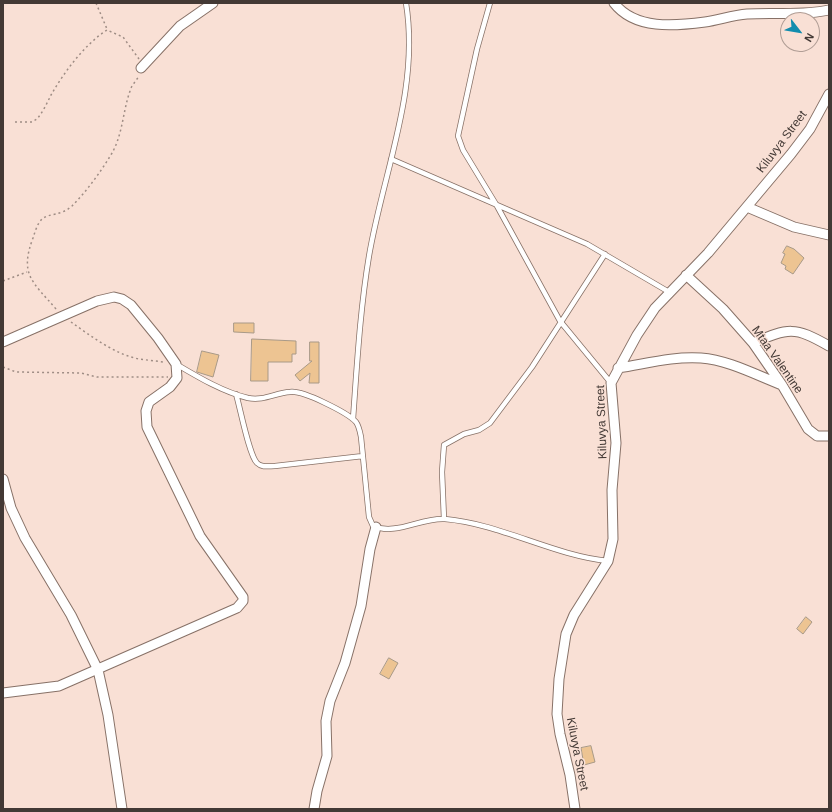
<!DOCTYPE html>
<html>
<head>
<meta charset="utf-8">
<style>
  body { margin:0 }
  #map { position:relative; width:832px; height:812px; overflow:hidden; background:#f9e0d5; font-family:Helvetica,sans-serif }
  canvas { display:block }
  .frame { position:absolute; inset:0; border:4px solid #433935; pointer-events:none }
  .north { position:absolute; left:780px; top:12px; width:40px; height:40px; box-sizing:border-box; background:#f9e0d5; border:1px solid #b09d95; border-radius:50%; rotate:121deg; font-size:11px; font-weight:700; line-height:16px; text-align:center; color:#433935 }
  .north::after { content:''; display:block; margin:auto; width:14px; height:18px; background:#128dae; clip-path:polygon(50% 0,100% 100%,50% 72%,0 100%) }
</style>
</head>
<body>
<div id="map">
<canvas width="832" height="812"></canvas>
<div class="frame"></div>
<div class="north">N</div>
</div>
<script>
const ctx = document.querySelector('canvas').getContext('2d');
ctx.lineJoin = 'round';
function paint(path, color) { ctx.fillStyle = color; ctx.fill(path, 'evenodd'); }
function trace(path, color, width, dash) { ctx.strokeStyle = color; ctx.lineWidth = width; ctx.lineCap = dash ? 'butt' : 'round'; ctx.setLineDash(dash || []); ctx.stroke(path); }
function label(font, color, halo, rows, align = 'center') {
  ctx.font = font + ' Helvetica,sans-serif'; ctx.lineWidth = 3; ctx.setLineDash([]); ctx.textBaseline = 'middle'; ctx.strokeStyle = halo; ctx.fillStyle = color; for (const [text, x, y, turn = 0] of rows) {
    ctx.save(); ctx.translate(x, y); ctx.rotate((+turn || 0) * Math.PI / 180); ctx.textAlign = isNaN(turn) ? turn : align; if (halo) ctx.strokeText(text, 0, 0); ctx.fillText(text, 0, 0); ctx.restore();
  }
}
const building = new Path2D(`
  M787 246 794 249 804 258 793 274 785 269 786 266 781 263 785 254 783 253Z
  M234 323H254V333L234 332Z
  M252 339 296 341V354H292V362H268V381H251Z
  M310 342H319V383H309L310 373 300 381 295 375 312 361H310Z
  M202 351 219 355 213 377 197 372Z
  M806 617 812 622 803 634 797 629Z
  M389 658 398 663 389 679 380 674Z
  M591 746 595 762 584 765 581 748Z`);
const path = new Path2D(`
  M96 3 107 29
  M15 122H32L37 119C43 112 47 103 51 95 65 71 84 45 107 30L123 37 139 59
  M3 281 27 272
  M56 309C33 282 19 275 33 238 35 232 37 224 42 219 49 213 61 216 72 206 86 192 99 174 109 158 123 137 122 114 130 91 131 86 136 81 139 76
  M71 322C91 336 114 354 139 359 147 360 155 361 163 362
  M3 367 16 372 81 373 97 377H168`);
const lane = new Path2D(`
  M490 3 477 49 458 136 463 150 497 206 560 321 611 383
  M391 159 587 244 669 292
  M176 364C198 377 223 392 248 398 264 401 275 393 290 392 303 390 348 413 356 422 359 426 360 432 361 437L369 517 373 526C396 536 422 517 445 519 501 524 552 555 608 561
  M236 394C240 407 249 455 257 463 262 468 269 466 275 466L363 456
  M353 419C357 365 360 310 369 256 383 173 420 89 406 3
  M444 519 442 472 444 445 464 434 479 430 490 423 532 367 605 254`);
const street = new Path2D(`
  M614 3C635 30 675 26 705 22 719 20 733 15 747 14 774 12 802 16 829 10
  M141 68 180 26 213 3
  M747 207 794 227 829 235
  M686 275 723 309 753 343 782 385 808 429 817 436H829
  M3 342 97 301 114 297 122 299 131 305 158 338 176 364 177 378 170 387 149 402 146 411 147 427 200 536 243 597V601L237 608 59 686 3 693
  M753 343C789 328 794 326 829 346
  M618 368C645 364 673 356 701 358 728 360 756 375 782 385
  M3 479 11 508 25 538 71 615 98 670 108 715 122 809
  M314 809 317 791 327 756 326 721 330 701 345 663 361 606 370 549 376 527
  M575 809 570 775 560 734 557 714 559 679 566 634 574 615 608 561 613 539 612 490 616 443 611 383 637 335 655 308 708 253 791 154 810 129 829 94`);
const streetNames = [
  ["Kiluvya Street",782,142,-53],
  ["Mtaa Valentine",777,360,55],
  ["Kiluvya Street",602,422,-92],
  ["Kiluvya Street",577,754,79]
];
paint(building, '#edc492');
trace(building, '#a89987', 1);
trace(lane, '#877167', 6);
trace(street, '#877167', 11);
trace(path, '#9f8d85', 1.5, [2, 3]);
trace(lane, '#fff', 4.5);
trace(street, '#fff', 9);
label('12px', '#433935', '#f9e0d5', streetNames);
</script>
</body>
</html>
